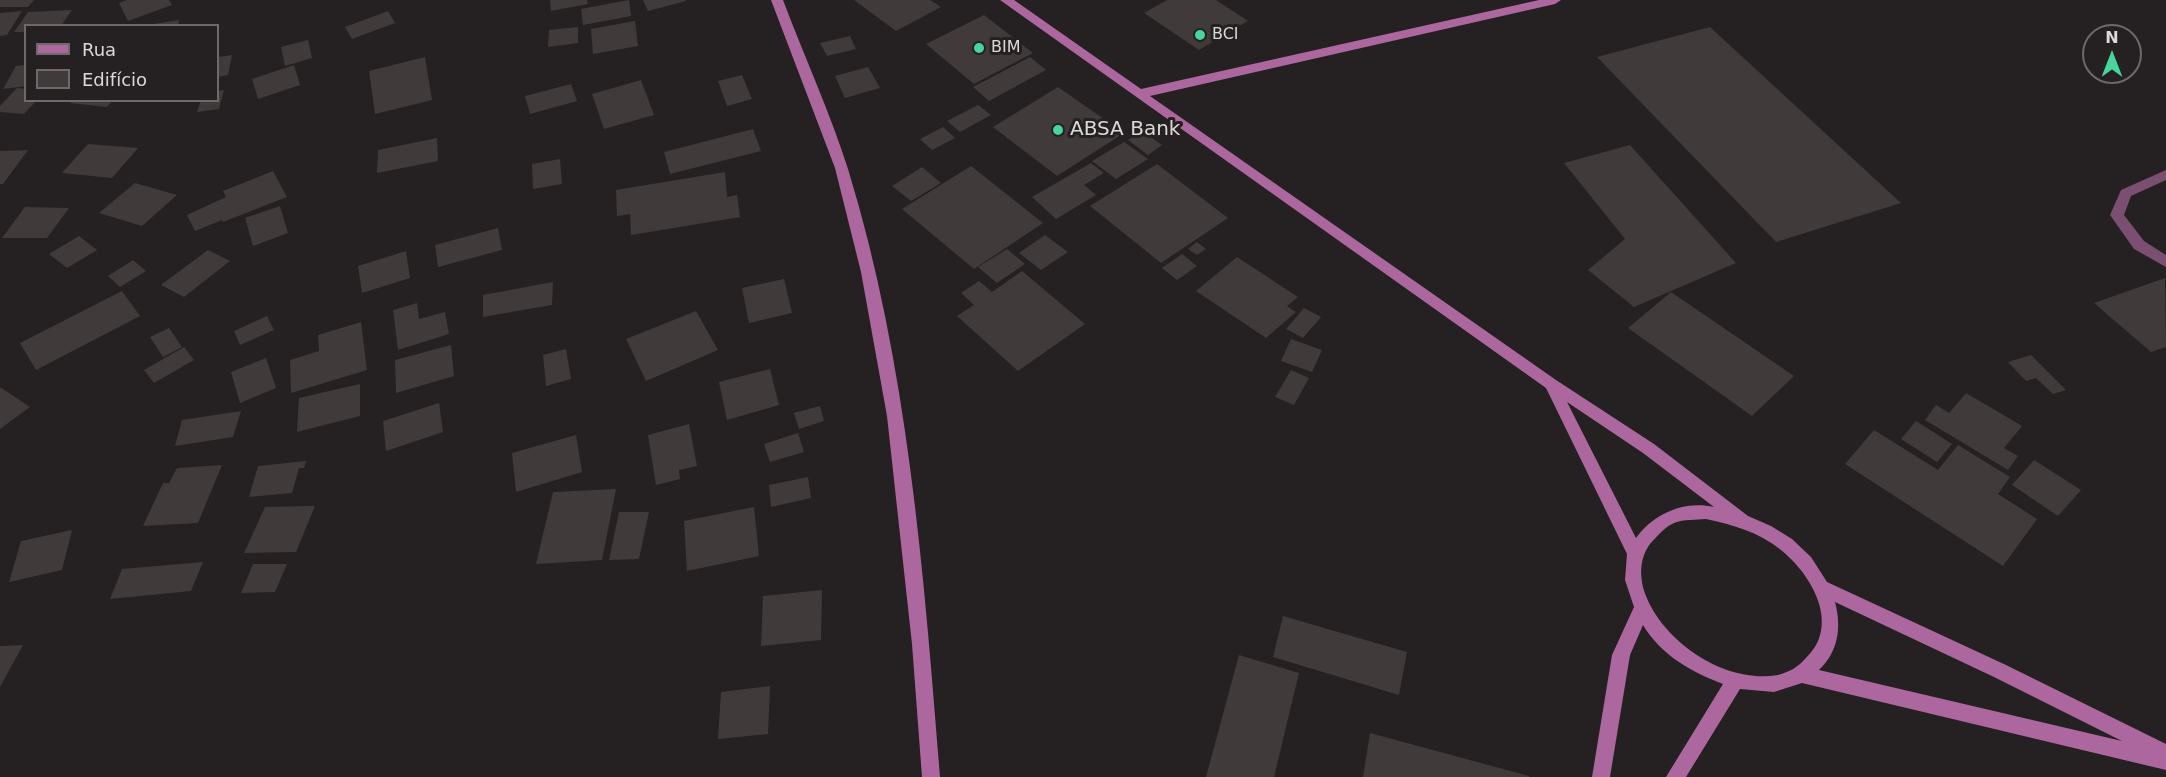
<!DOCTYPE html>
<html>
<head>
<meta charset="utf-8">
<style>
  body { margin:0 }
  #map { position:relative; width:2166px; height:777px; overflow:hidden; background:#252021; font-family:"DejaVu Sans",sans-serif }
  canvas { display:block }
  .legend { position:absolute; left:24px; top:24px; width:195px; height:78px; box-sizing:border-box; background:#252021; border:2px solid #6e6a6a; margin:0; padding:8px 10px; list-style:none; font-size:18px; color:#dbd8d8 }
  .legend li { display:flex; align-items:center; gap:12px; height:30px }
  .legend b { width:30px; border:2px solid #6e6a6a }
  .north { position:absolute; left:2082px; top:24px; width:60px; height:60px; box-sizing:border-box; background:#252021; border:2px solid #6e6a6a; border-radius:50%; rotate:0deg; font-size:16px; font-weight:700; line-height:24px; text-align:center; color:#dbd8d8 }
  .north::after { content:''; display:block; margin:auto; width:21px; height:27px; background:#48d49d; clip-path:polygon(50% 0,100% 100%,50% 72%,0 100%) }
</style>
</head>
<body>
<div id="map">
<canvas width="2166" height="777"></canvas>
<ul class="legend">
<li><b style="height:8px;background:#ac679f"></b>Rua</li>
<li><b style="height:16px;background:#403b3a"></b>Edifício</li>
</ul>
<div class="north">N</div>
</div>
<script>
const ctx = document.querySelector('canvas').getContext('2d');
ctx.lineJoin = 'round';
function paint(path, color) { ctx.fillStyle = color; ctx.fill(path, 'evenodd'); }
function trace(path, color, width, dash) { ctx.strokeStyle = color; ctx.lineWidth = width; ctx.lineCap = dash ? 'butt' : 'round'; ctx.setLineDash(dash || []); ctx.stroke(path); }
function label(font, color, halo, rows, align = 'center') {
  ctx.font = font + ' "DejaVu Sans",sans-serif'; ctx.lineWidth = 6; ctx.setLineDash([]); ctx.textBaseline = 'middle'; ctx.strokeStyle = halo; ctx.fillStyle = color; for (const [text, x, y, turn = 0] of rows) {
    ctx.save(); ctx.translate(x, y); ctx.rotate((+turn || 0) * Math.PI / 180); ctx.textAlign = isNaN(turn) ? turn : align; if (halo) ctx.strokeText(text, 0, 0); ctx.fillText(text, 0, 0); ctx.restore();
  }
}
const building = new Path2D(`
  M0 0H34L28 7H0Z
  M127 0H169L172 5 128 21 119 3Z
  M550 0H587L588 4 551 11Z
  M629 0 631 16 583 25 581 9Z
  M643 0H686V1L648 11Z
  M854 0H930L941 7 896 31Z
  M1167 0H1216L1248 21 1199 50 1144 13Z
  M72 10 61 26H26V32H14L28 12Z
  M22 11 7 35 0 36V13Z
  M388 11 395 23 352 39 345 27Z
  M984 15 1033 53 974 84 926 44Z
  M179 20 178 26H153V24Z
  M635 21 638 46 593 54 591 29Z
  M578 27V43L548 47 549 30Z
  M1710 27 1901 203 1776 242 1597 57Z
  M850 36 856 49 827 56 820 43Z
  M308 40 312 58 285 66 281 47Z
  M232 55 228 75 218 77V57Z
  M425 57 432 100 375 114 369 71Z
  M1030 57 1046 70 989 101 973 87Z
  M26 65V86L3 89 16 66Z
  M294 65 300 85 258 99 252 79Z
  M868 67 880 88 845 98 835 76Z
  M742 75 752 99 727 106 718 81Z
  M641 80 654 115 604 129 592 94Z
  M571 84 577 101 530 114 525 96Z
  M1058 87 1124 133 1057 176 993 127Z
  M17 88 26 89V100H37L24 114 0 112V106Z
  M224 90 219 109 197 112 201 100H218V91Z
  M73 100H113L107 107 70 103Z
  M978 105 991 115 960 132 947 121Z
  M943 127 955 138 932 150 920 139Z
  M753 129 761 151 670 174 664 152Z
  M1142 131 1162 145 1148 155 1128 140Z
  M437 138 438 161 377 173 378 150Z
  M1124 142 1148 159 1116 179 1092 161Z
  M88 144 138 148 112 178 62 173Z
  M1630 145 1736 263 1634 307 1588 270 1625 239 1564 163Z
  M28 150 3 184H0V151Z
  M560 159 562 184 533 189 532 164Z
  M1091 163 1104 173 1084 185 1096 195 1056 219 1032 197Z
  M1157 164 1228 218 1161 263 1090 206Z
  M971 166 1043 223 974 269 902 209Z
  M922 167 941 183 911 201 892 186Z
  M273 171 287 197 223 222 222 220 195 231 187 215 226 197 223 191Z
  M725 172 727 197 737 195 740 217 631 235 630 214 617 216 616 190Z
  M135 183 177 195 142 226 99 213Z
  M280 206 288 233 253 246 245 218Z
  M25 207 69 208 47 238H2Z
  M498 228 502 250 438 267 435 245Z
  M1045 235 1068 252 1041 270 1019 253Z
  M79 236 97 250 67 268 49 254Z
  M1197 242 1206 249 1197 255 1188 249Z
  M1007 249 1025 264 997 283 978 267Z
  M208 250 230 261 184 297 161 285Z
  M406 251 410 278 362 293 358 266Z
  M1182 254 1197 266 1177 280 1162 268Z
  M1237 257 1298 297 1287 306 1296 312 1266 338 1196 291Z
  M133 260 146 271 120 287 108 276Z
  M1022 271 1085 324 1018 371 957 316 974 305 961 293 979 281 992 292Z
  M2165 278 2166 347 2151 352 2094 303Z
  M784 279 792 313 749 323 742 288Z
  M553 282 552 305 483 317V295Z
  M122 291 140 316 36 370 20 343Z
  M1671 292 1794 376 1752 416 1628 328Z
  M417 303 419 319 445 312 449 334 398 350 393 310Z
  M1304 308 1321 317 1303 338 1286 329Z
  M696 311 718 350 646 381 626 339Z
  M267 316 274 330 240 345 234 331Z
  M361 322 367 370 291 393 290 360 319 351 318 335Z
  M169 328 182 347 163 357 150 337Z
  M1291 339 1322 350 1312 372 1281 361Z
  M451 345 454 376 396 393 395 360Z
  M184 347 194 360 154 383 144 370Z
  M566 349 571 379 546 386 543 355Z
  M2031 355 2066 390 2053 394 2036 378 2026 381 2008 362Z
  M266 358 276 388 240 403 231 372Z
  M770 369 779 405 727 420 719 382Z
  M1291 370 1309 378 1294 405 1275 397Z
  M360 384V416L297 432 299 398Z
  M0 387 30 407 0 429Z
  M1966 393 2022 426 2004 448 2018 456 2008 470 1925 420 1936 405 1949 413Z
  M439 403 443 432 386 451 383 421Z
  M820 406 824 421 799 429 794 413Z
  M241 411 233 437 175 446 182 420Z
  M1916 421 1952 444 1937 462 1901 439Z
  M689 424 697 466 679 470 680 479 656 485 648 435Z
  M1874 430 1938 470 1958 445 2010 477 1998 494 2037 519 2003 566 1845 464Z
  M798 433 804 452 770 462 764 444Z
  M576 435 582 472 516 492 512 453Z
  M2034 460 2081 490 2058 516 2012 485Z
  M306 461 304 468H299L292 493 249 497 258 466Z
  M222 465 198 523 143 526 163 483H169L177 468Z
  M808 477 811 498 771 507 769 485Z
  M616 489 602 560 536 564 553 492Z
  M315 506 296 552 244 553 265 507Z
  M754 507 759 556 687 571 684 521Z
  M619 512H649L639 559 609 560Z
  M72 530 62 570 9 582 21 541Z
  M203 562 191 591 110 599 122 569Z
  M253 564H287L275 592 241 593Z
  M822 590 821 640 761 646 763 596Z
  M1283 616 1407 652 1399 695 1273 657Z
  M23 645 0 687V646Z
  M1239 655 1299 673 1274 777H1206Z
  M770 686 768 734 718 739 721 692Z
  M1370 733 1529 776V777H1363Z`);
const street = new Path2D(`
  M2166 170V180L2131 196 2124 215 2144 241 2166 255V267L2134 249 2110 215 2121 190Z`);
const secondary = new Path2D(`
  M771 0H783C804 56 830 112 848 169 908 364 924 575 940 777H922L912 644 887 416 861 272 835 168Z
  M1000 0H1014L1141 89 1539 0H1561L1555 4 1150 96 1556 380 1654 444 1748 516 1771 526 1792 539 1811 557 1827 582 2006 665 2166 744V770L1802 683 1774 692 1740 689 1686 777H1666L1723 684C1690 671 1662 656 1643 625L1630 655 1610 777H1592L1612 655 1634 607 1625 580 1627 554 1546 388ZM1567 402 1643 453 1714 507C1684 500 1653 514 1636 538ZM1706 519C1733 525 1759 532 1781 550 1813 576 1841 626 1805 659 1798 667 1789 672 1778 675 1725 684 1665 643 1646 596 1639 578 1639 559 1650 544 1657 536 1665 527 1674 523 1684 519 1696 520 1706 519ZM1835 602 1994 677 2122 741 1819 670C1838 652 1842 628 1835 602Z`);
const markers = [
  [1200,35,6,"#48d49d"],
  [979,48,6,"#48d49d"],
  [1058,130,6,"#48d49d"]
];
const farPoinames = [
  ["BCI",1212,35],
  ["BIM",991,48]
];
const poiNames = [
  ["ABSA Bank",1070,130]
];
paint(building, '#403b3a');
paint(street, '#7a4f71');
paint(secondary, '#ac679f');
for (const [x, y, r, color] of markers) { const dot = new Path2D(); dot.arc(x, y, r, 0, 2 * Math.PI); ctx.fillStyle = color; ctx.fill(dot); trace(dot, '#252021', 2); }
label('16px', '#dbd8d8', '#252021', farPoinames, 'left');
label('20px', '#dbd8d8', '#252021', poiNames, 'left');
</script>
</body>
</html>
